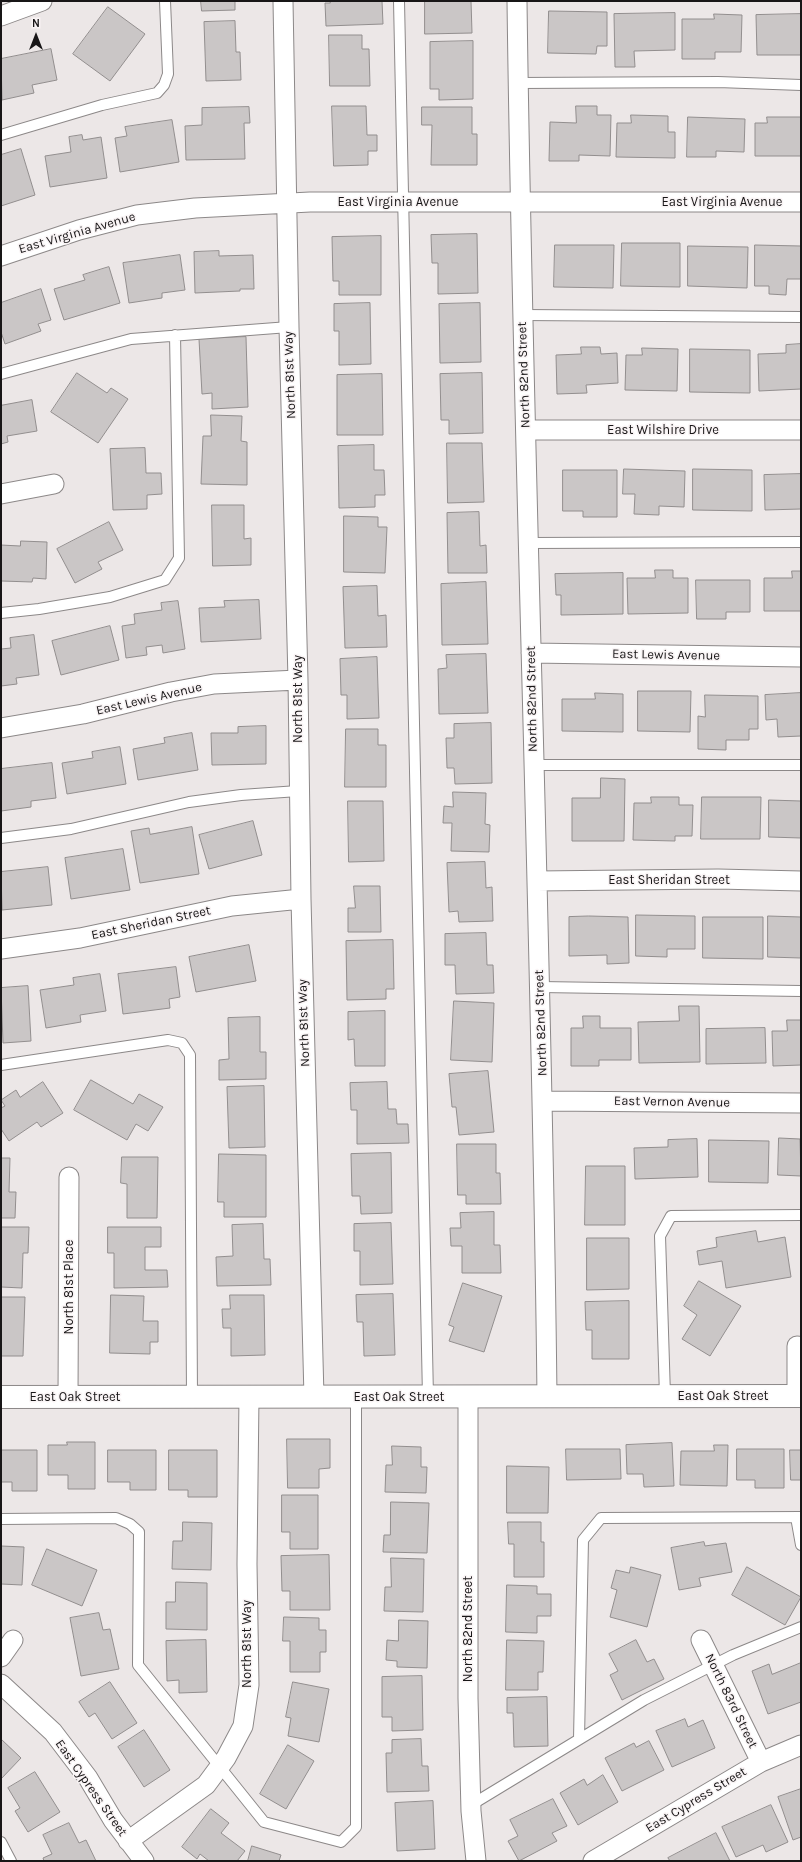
<!DOCTYPE html>
<html>
<head>
<meta charset="utf-8">
<style>
  body { margin:0 }
  #map { position:relative; width:802px; height:1862px; overflow:hidden; background:#ece7e7; font-family:Karla,sans-serif }
  canvas { display:block }
  .frame { position:absolute; inset:0; border:2px solid #181617; pointer-events:none }
  .north { position:absolute; left:16px; top:16px; width:40px; height:40px; -webkit-text-stroke:3px #f9f4f5; paint-order:stroke; rotate:0deg; font-size:11px; font-weight:700; line-height:16px; text-align:center; color:#181617 }
  .north::after { content:''; display:block; margin:auto; width:14px; height:18px; background:#181617; clip-path:polygon(50% 0,100% 100%,50% 72%,0 100%) }
</style>
</head>
<body>
<div id="map">
<canvas width="802" height="1862"></canvas>
<div class="frame"></div>
<div class="north">N</div>
</div>
<script>
const ctx = document.querySelector('canvas').getContext('2d');
ctx.lineJoin = 'round';
function paint(path, color) { ctx.fillStyle = color; ctx.fill(path, 'evenodd'); }
function trace(path, color, width, dash) { ctx.strokeStyle = color; ctx.lineWidth = width; ctx.lineCap = dash ? 'butt' : 'round'; ctx.setLineDash(dash || []); ctx.stroke(path); }
function label(font, color, halo, rows, align = 'center') {
  ctx.font = font + ' Karla,sans-serif'; ctx.lineWidth = 3; ctx.setLineDash([]); ctx.textBaseline = 'middle'; ctx.strokeStyle = halo; ctx.fillStyle = color; for (const [text, x, y, turn = 0] of rows) {
    ctx.save(); ctx.translate(x, y); ctx.rotate((+turn || 0) * Math.PI / 180); ctx.textAlign = isNaN(turn) ? turn : align; if (halo) ctx.strokeText(text, 0, 0); ctx.fillText(text, 0, 0); ctx.restore();
  }
}
const building = new Path2D(`
  M201 1H235V10L202 11Z
  M330 1H382L383 24 326 26 325 3H330Z
  M425 1H471L472 33 425 34Z
  M108 7 145 34 110 81 73 54Z
  M549 11 607 12V46H597L596 54 548 53Z
  M675 13V50L634 51 635 67H615L614 14Z
  M714 14 742 15 741 52H715V59H682V19H714Z
  M801 14V55H757L756 15Z
  M235 21 236 52H240L241 80 206 81 204 22Z
  M329 35H362V49H369L370 86H330Z
  M473 41V99L439 100V89H430V42Z
  M51 49 57 80 32 85 34 93 2 100 1 59Z
  M332 106H366L367 135H377V151H368V165L334 166Z
  M576 106H597V115H611L610 156 579 155V161H549L550 122 576 123Z
  M249 107 250 123H244L245 159 186 160 185 126 202 125V108Z
  M422 107H472V134H477V165H431L432 125H422Z
  M631 115 668 116V132H675V158L616 157 617 123H631Z
  M688 117 745 119 744 152 716 151V157H687Z
  M767 117H801V156H755V123H767Z
  M172 120 179 162 120 172 115 138 127 136 125 127Z
  M82 135 83 140 101 137 107 178 50 187 45 156 71 152 69 137Z
  M21 149 35 195 1 206V155Z
  M477 234 478 293 438 294V263H432L431 235Z
  M381 236V295H339V281H333L332 237Z
  M622 243H680V287L621 286Z
  M555 245H614L613 288 554 287Z
  M755 245 801 246V279H787L786 295 769 294V286H755Z
  M688 246 748 247 747 288 688 286Z
  M219 251V256L253 255 254 289H240V291L195 293 194 252Z
  M180 255 185 290 162 293V298L129 303 123 263Z
  M109 267 120 303 64 320 54 289 85 280 83 275Z
  M41 289 51 320 38 324 41 331 5 344 1 332V303Z
  M370 303 371 364 339 365V331H334V304Z
  M480 303 481 362 440 363 439 304Z
  M246 337 248 407 212 409V393L202 394 199 339Z
  M801 344V389L759 391 758 354 786 353V345Z
  M581 347H600L601 354 617 353 618 383 586 385 587 393 557 394 556 355 581 354Z
  M642 348 678 349 677 391 625 390 626 355H642Z
  M690 349 750 350V393L690 392Z
  M77 373 107 393 111 388 128 399 98 443 51 412Z
  M482 373 483 433 449 434V420H441L440 374Z
  M382 374 383 435H337V375Z
  M32 400 37 431 7 436 8 442 1 444V404V405Z
  M211 415 242 416 241 441 247 442V485L201 484 203 436H211Z
  M447 443H482L484 502 448 503Z
  M374 445V470H384L385 495H375V507L339 508 338 446Z
  M145 448 146 473H161L162 494 147 495V509L113 510 110 449Z
  M624 469 685 471 684 507 659 506V515L634 514 635 494H623Z
  M693 469 752 470V511L693 510Z
  M563 470H617V517H583V511H563Z
  M801 474V509L765 510 764 475Z
  M212 505H244V539L251 538V565L213 566Z
  M479 512 480 546 486 545 487 573H448L447 513Z
  M344 516 378 517V527H387L385 573 344 572Z
  M109 522 123 550 98 562 102 569 75 583 57 549Z
  M21 541 47 542 46 579 33 578 32 582 1 581V545L20 546Z
  M655 570H673V578H688V613L628 614 627 578H655Z
  M792 571H801V611H764V578H792Z
  M623 573V614L561 615V595H556L555 574Z
  M696 580H750V612H726V619H697Z
  M486 582 488 644 442 645 441 584Z
  M377 586 378 616 386 615 387 647 345 648 343 587Z
  M259 600 261 639 201 642 199 608 225 607 224 601Z
  M178 601 185 649 163 653 162 645 146 647 147 655 126 658 122 626 135 624 134 614 162 610 161 603Z
  M110 626 119 660 61 675 52 641Z
  M34 635 39 675 16 678 17 684 1 686V649L11 648 10 638Z
  M486 654 488 713 439 714 438 669 447 668 446 655Z
  M377 657 379 718 347 719V695H341L340 659Z
  M638 691H691L690 732 638 731Z
  M595 693 623 694V732L562 731V699H595Z
  M801 693V736L778 737 777 719 766 720 765 695Z
  M705 695 758 696V729H749V740H726V750L698 749V716L705 717Z
  M491 723 492 783 455 784 454 768H447L446 738H454V724Z
  M266 726V764L212 765 211 733H238V727Z
  M346 729H378V745H386V787H345Z
  M192 733 198 770 138 780 133 749 165 743 164 738Z
  M120 747 126 784 67 794 62 763 93 758 92 752Z
  M52 763 56 798 31 801V807L1 811V769Z
  M601 778 625 779 624 841H572V798H600Z
  M453 792 486 793 485 824 490 825 489 852 451 851 452 823H443L444 806 453 807Z
  M651 797H679V805H693L692 836H675V841L633 840 634 803H651Z
  M702 797H761L760 839H701Z
  M769 800 801 801V838L769 837Z
  M348 801H383L384 861 349 862Z
  M253 821 262 855 209 869 199 835Z
  M192 827 199 874 140 883 131 831 149 828 150 834Z
  M123 849 130 890 71 899 65 858Z
  M485 862 486 888 492 887 493 921 459 922 458 911 449 912 447 863Z
  M48 867 52 905 2 910 1 872Z
  M354 886H380L381 932H348V908H355Z
  M636 915 695 916V949H667V957L636 956Z
  M589 916 628 917 629 963 607 964V955L569 956V917Z
  M768 916 801 917V958L768 957Z
  M703 917H763V959L703 958Z
  M486 933 487 965H493L494 993 456 994 455 965H445V934Z
  M393 940 394 989H386V999L347 1000 346 941Z
  M249 945 256 981 196 992 189 957Z
  M176 967 180 997 169 999 170 1008 123 1014 118 974Z
  M100 974 106 1011 80 1015 81 1022 46 1028 40 990 74 985 73 978Z
  M28 986 31 1041 3 1043 1 988Z
  M454 1001 494 1003 492 1062 451 1060Z
  M679 1006H699L700 1062 639 1063 638 1022 679 1021Z
  M385 1011V1066H355L354 1039 348 1040V1012Z
  M583 1016H600V1028H631V1060H599V1066H571V1028H583Z
  M260 1017V1052H266V1079L219 1080V1060L229 1059 228 1018Z
  M787 1020H801V1065L773 1066 772 1031H787Z
  M765 1028 766 1063 706 1064V1029Z
  M488 1071 494 1132 459 1135 456 1107H452L449 1074Z
  M91 1080 133 1104 139 1094 163 1107 148 1131 136 1124 127 1140 74 1110Z
  M43 1082 63 1113 41 1127 37 1122 9 1141 1 1129V1108L5 1106 1 1100 16 1090 20 1097Z
  M387 1082 388 1109H396L397 1124H408L409 1143 357 1144V1110H351L350 1083Z
  M264 1086 265 1147 229 1148 227 1087Z
  M779 1138 800 1139 801 1176 778 1175Z
  M697 1139 698 1177 635 1179 634 1148 668 1147V1140Z
  M709 1140 769 1141 768 1183 709 1182Z
  M457 1144H496V1173H500L501 1204H466V1195H458Z
  M391 1153 392 1213 361 1214 360 1196H352L351 1154Z
  M219 1154 266 1155V1217H224V1202H218Z
  M122 1157H158L157 1218H127V1184L121 1183Z
  M1 1158H10L9 1192H16L15 1218H1Z
  M586 1166H625V1225H585Z
  M494 1212V1245H500L501 1273H462V1246H451L450 1228H461L460 1213Z
  M391 1223 393 1284 360 1285V1251H354V1224Z
  M263 1224 264 1259H270L271 1285 217 1286 216 1257 233 1256 232 1225Z
  M1 1227H29L28 1253H23L22 1288 1 1287Z
  M108 1227H161V1247H145V1270H167L168 1287 114 1288V1253H108Z
  M756 1231 758 1242 785 1237 791 1277 726 1288 722 1261 699 1265 697 1251 717 1247 716 1238Z
  M587 1238H629V1289L587 1290Z
  M699 1281 741 1306 710 1356 682 1339 697 1315 684 1306Z
  M463 1283 502 1296 484 1352 449 1341 454 1327 449 1325Z
  M393 1294 395 1355 364 1356 363 1322H357L356 1295Z
  M111 1295 144 1296 143 1321H158V1342H150V1354L110 1353Z
  M230 1295H264L265 1355 231 1356V1328H223L222 1309H230Z
  M1 1297H25L23 1356H1Z
  M629 1301V1359H592V1330H586L585 1302Z
  M287 1439H330V1468L319 1469V1488H288Z
  M67 1442H95V1489H68V1475H48V1445H67Z
  M672 1443 674 1486 644 1487 643 1474H627L626 1445Z
  M714 1445H728L727 1486 680 1485 681 1451H714Z
  M392 1446 421 1447V1467H427L426 1493 385 1492 386 1465H392Z
  M566 1449H620L621 1479 567 1480Z
  M737 1449H784V1488H755V1480H737Z
  M1 1450H37V1491H12V1482H1Z
  M108 1450H156V1490H130V1482H108Z
  M169 1450H217V1497H188V1490H169Z
  M790 1450H801V1480H791Z
  M507 1466 549 1467 548 1513H507Z
  M282 1495H318V1549H290V1532H282Z
  M391 1502 429 1503 427 1553 383 1552 384 1535H390Z
  M183 1522 212 1523 211 1570 172 1569 173 1541H182Z
  M508 1522H541V1542H544V1577H514V1544H509Z
  M704 1542 705 1546 726 1543 732 1572 699 1578 701 1586 679 1590 671 1548Z
  M1 1546 24 1547 22 1585 1 1584Z
  M47 1549 97 1570 82 1606 32 1585Z
  M329 1555 330 1610H290V1591H282L281 1556Z
  M391 1558 424 1559 423 1612 384 1611 385 1587H391Z
  M631 1567 661 1575 647 1627 610 1617 617 1590 611 1588 616 1570 629 1573Z
  M747 1567 801 1597 785 1625 732 1595Z
  M176 1582 207 1583V1630L166 1629V1602H175Z
  M507 1585 537 1586V1594H551V1616H537V1633L506 1632Z
  M99 1613 103 1630 110 1629 119 1669 81 1676 70 1618Z
  M284 1617 319 1618V1630H326V1652H320V1672H290V1641H283Z
  M399 1620 428 1621 427 1668 397 1667V1661L386 1660 387 1640 398 1641Z
  M206 1640 207 1692 179 1693V1680L167 1681 166 1641Z
  M507 1640 544 1641 543 1672H538V1690H506Z
  M636 1640 647 1662 654 1659 664 1679 622 1700 610 1675 618 1671 609 1654Z
  M801 1663V1702L768 1714 752 1671 769 1664 772 1674Z
  M422 1676 423 1730 392 1731V1717H382V1677Z
  M110 1682 137 1723 112 1739 95 1713 89 1717 79 1702Z
  M293 1682 329 1689 319 1742 288 1736 291 1718 286 1717Z
  M547 1697 548 1746 514 1747 513 1713H507V1698Z
  M685 1719 688 1727 703 1720 715 1748 672 1767 656 1731Z
  M144 1730 170 1770 144 1787 118 1747Z
  M1 1739 21 1758 1 1779Z
  M421 1739 422 1766H428L429 1791 387 1792 386 1753H392V1740Z
  M649 1741 664 1770 622 1791 605 1758 634 1743 636 1747Z
  M288 1745 314 1761 286 1809 260 1794Z
  M35 1772 60 1812 28 1832 15 1811 20 1808 8 1788Z
  M603 1775 618 1802 578 1825 560 1793 584 1779 587 1785Z
  M801 1789V1837L793 1840 778 1797Z
  M553 1799 567 1826 552 1833 557 1841 519 1861 508 1841 518 1836 510 1820Z
  M433 1801 435 1849 397 1851 395 1803Z
  M771 1805 788 1842 766 1852 763 1845 736 1857 722 1827Z
  M211 1809 229 1823 221 1833 245 1851 237 1861H209L200 1854 197 1859 182 1847Z
  M69 1823 79 1843 86 1840 96 1861H44L43 1858 52 1854 43 1835Z
  M716 1833 730 1861H670L668 1858Z
  M252 1846 281 1855 279 1861H248Z`);
const lane = new Path2D(`
  M399 1 428 1397
  M518 83 718 82 801 85
  M1 135 102 105 157 93 164 85 168 74 165 1
  M523 315 801 317
  M1 374 131 339 289 327
  M528 543 801 542
  M1 613 39 609 110 597 165 580 179 558 175 335
  M533 765H801
  M1 838 71 829 189 802 241 795 298 791
  M540 987 801 991
  M1 1065 168 1040 182 1043 190 1055 192 1397
  M665 1396 660 1236 671 1216 801 1215
  M796 1517 801 1545
  M1 1519 116 1518 130 1524 139 1532 138 1665 264 1822 341 1842 356 1827V1397
  M579 1739 583 1540 601 1518 801 1517
  M471 1805 644 1700 733 1655 801 1627
  M1 1842 11 1861`);
const street = new Path2D(`
  M283 1 289 327 298 680 301 899 314 1397
  M517 1C523 466 542 931 547 1397
  M1 16 42 1
  M1 256 79 230 137 215 195 208 310 202H801
  M526 430H801
  M1 494 54 484
  M531 653 801 657
  M1 728 83 714 171 692 214 684 298 680
  M537 881 718 879 801 881
  M1 949 80 938 232 906 301 899
  M543 1101 801 1103
  M797 1346V1396
  M68 1397 69 1177
  M468 1397V1698L471 1811 476 1861
  M701 1640 761 1762
  M1 1657 13 1640
  M1 1684 53 1732 88 1778 113 1820 144 1861
  M128 1841 206 1785 226 1758 243 1726 249 1685 247 1564 249 1397
  M593 1861 761 1762 801 1745`);
const secondary = new Path2D(`
  M1 1397 801 1396`);
const streetNames = [
  ["East Virginia Avenue",398,202],
  ["East Virginia Avenue",722,202],
  ["East Virginia Avenue",77,233,-16],
  ["North 81st Way",290,375,-92],
  ["North 82nd Street",524,375,-92],
  ["East Wilshire Drive",663,430],
  ["East Lewis Avenue",666,655,1],
  ["East Lewis Avenue",149,699,-13],
  ["North 81st Way",298,699,-90],
  ["North 82nd Street",532,699,-91],
  ["East Sheridan Street",669,880],
  ["East Sheridan Street",151,923,-12],
  ["North 81st Way",304,1023,-92],
  ["North 82nd Street",541,1023,-92],
  ["East Vernon Avenue",672,1102,1],
  ["North 81st Place",69,1287,-90],
  ["East Oak Street",723,1396],
  ["East Oak Street",75,1397],
  ["East Oak Street",399,1397],
  ["North 82nd Street",468,1629,-90],
  ["North 81st Way",247,1644,-90],
  ["North 83rd Street",731,1701,64],
  ["East Cypress Street",91,1788,55],
  ["East Cypress Street",696,1800,-31]
];
paint(building, '#cac6c6');
trace(building, '#928e8e', 1);
trace(lane, '#8c8888', 12);
trace(street, '#8c8888', 21);
trace(secondary, '#8c8888', 24);
trace(lane, '#fff', 10);
trace(street, '#fff', 19);
trace(secondary, '#fff', 22);
label('13px', '#181617', '#f9f4f5', streetNames);
</script>
</body>
</html>
